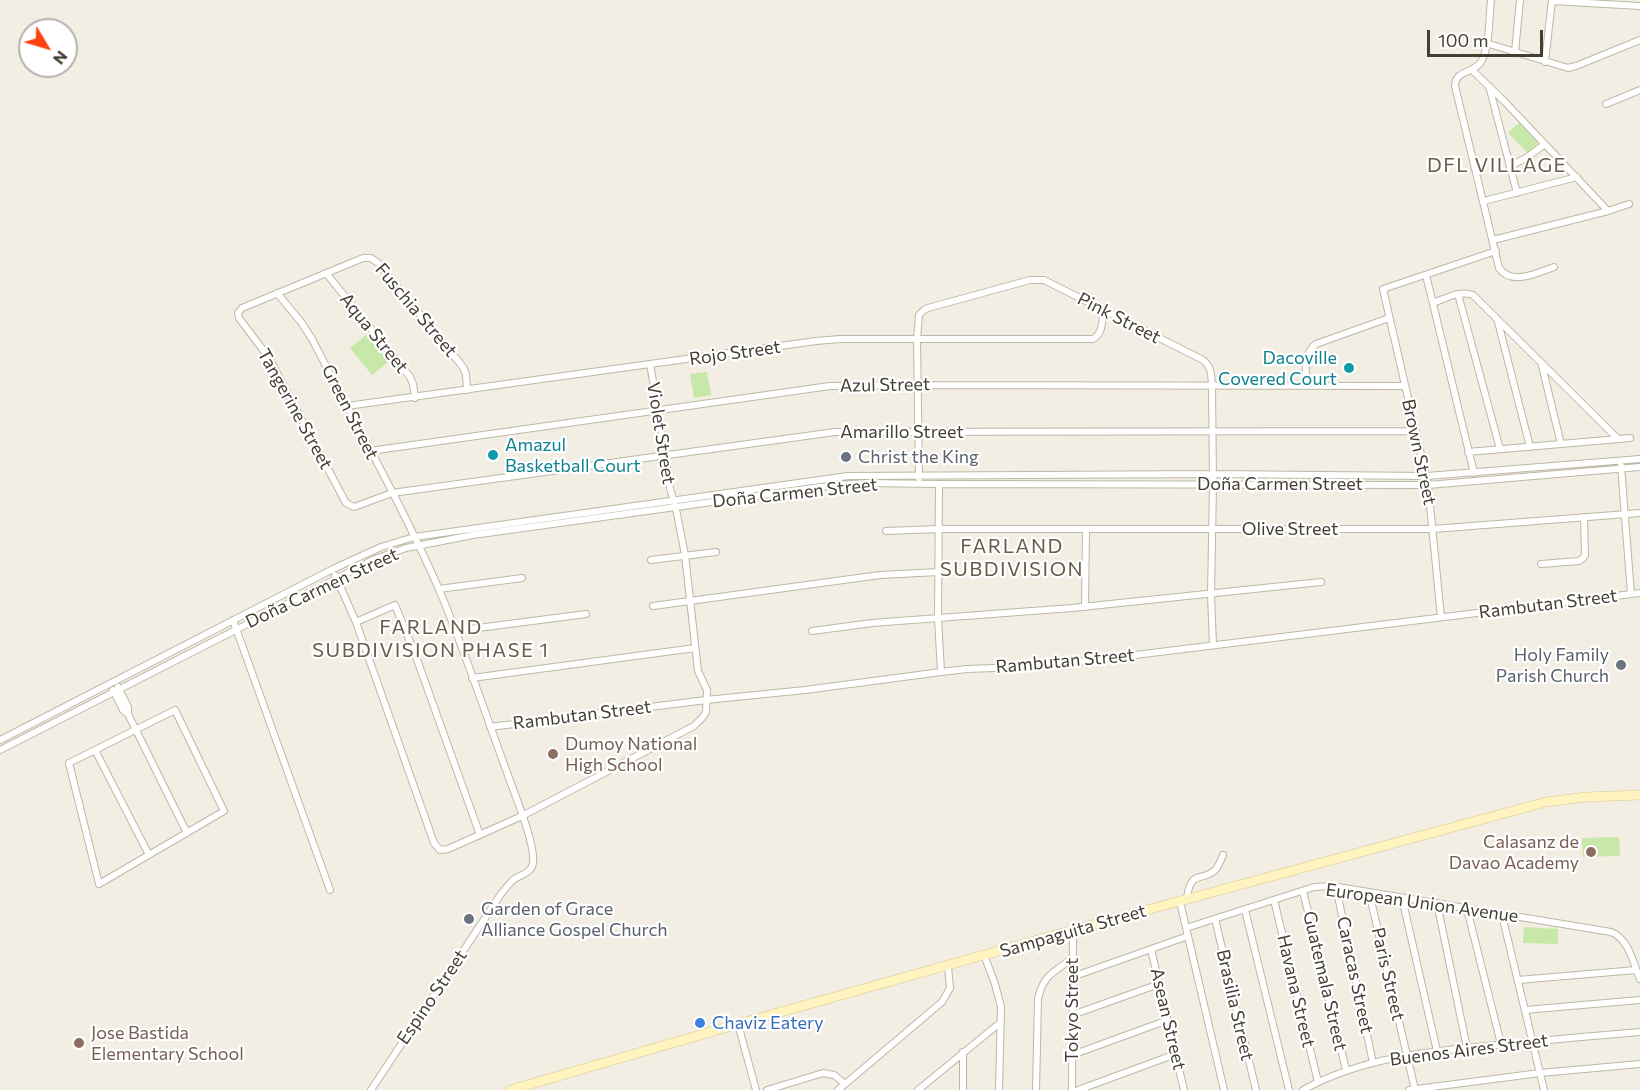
<!DOCTYPE html>
<html>
<head>
<meta charset="utf-8">
<style>
  body { margin:0 }
  #map { position:relative; width:1640px; height:1090px; overflow:hidden; background:#f2eee3; font-family:Commissioner,sans-serif }
  canvas { display:block }
  .north { position:absolute; left:18px; top:18px; width:60px; height:60px; box-sizing:border-box; background:#fff; border:2px solid #b4b2ad; border-radius:50%; rotate:128deg; font-size:16px; font-weight:700; line-height:24px; text-align:center; color:#443e33 }
  .north::after { content:''; display:block; margin:auto; width:21px; height:27px; background:#ff410d; clip-path:polygon(50% 0,100% 100%,50% 72%,0 100%) }
  .scale { position:absolute; left:1427px; top:30px; width:116px; height:27px; box-sizing:border-box; border:3px solid #443e33; border-top:0; padding-left:8px; font-size:18px; line-height:21px; white-space:nowrap; color:#443e33; -webkit-text-stroke:4px #fff; paint-order:stroke }
</style>
</head>
<body>
<div id="map">
<canvas width="1640" height="1090"></canvas>
<div class="north">N</div>
<div class="scale">100 m</div>
</div>
<script>
const ctx = document.querySelector('canvas').getContext('2d');
ctx.lineJoin = 'round';
function paint(path, color) { ctx.fillStyle = color; ctx.fill(path, 'evenodd'); }
function trace(path, color, width, dash) { ctx.strokeStyle = color; ctx.lineWidth = width; ctx.lineCap = dash ? 'butt' : 'round'; ctx.setLineDash(dash || []); ctx.stroke(path); }
function label(font, color, halo, rows, align = 'center') {
  ctx.font = font + ' Commissioner,sans-serif'; ctx.lineWidth = 4.5; ctx.setLineDash([]); ctx.textBaseline = 'middle'; ctx.strokeStyle = halo; ctx.fillStyle = color; for (const [text, x, y, turn = 0] of rows) {
    ctx.save(); ctx.translate(x, y); ctx.rotate((+turn || 0) * Math.PI / 180); ctx.textAlign = isNaN(turn) ? turn : align; if (halo) ctx.strokeText(text, 0, 0); ctx.fillText(text, 0, 0); ctx.restore();
  }
}
const green = new Path2D(`
  M1519 123 1538 143 1528 153 1508 133Z
  M367 334 388 362 372 375 350 348Z
  M707 372 711 395 694 398 690 374Z
  M1619 837 1620 856 1583 857 1582 838Z
  M1524 927 1558 929V944L1523 943Z`);
const street = new Path2D(`
  M1491 0C1489 17 1490 47 1481 62 1473 74 1455 70 1455 86L1499 268C1511 286 1537 273 1554 267
  M1552 1 1640 6
  M1486 43 1568 68 1576 66 1640 40
  M1515 52 1520 0
  M1545 62 1552 0
  M1472 70 1504 101 1608 211
  M1489 86 1517 193
  M1606 104 1640 90
  M1510 166 1526 158 1545 144
  M1484 201 1577 177
  M1493 240 1608 211 1629 204
  M326 273 410 377 413 384 415 398
  M1426 275 1474 473
  M277 293 301 322 312 339C354 421 401 503 438 587 463 646 483 707 505 767 512 788 536 844 533 863 531 874 521 874 513 880 509 884 505 889 501 894L371 1090
  M1458 294 1500 449
  M1433 303C1446 298 1460 290 1473 295L1618 439
  M1498 322 1530 447
  M1542 366 1561 444
  M1306 385C1306 370 1303 354 1316 344L1389 318
  M467 390 466 374 463 367 378 263 371 258H363L242 308 238 313 239 318 269 358 346 503 354 507 392 493 835 432 1416 431
  M347 406 816 341 840 339H1093C1103 334 1102 320 1104 310
  M370 451 830 386 918 385 1405 386
  M1468 452 1630 438
  M1621 466 1631 594
  M919 478 917 339 919 315 924 310 928 308 1030 280H1044L1203 360C1212 367 1211 375 1212 385L1213 484 1211 595 1213 645
  M939 484 938 619 941 672
  M886 531 939 529H1433L1640 513
  M651 560 716 552
  M1541 564 1579 561 1583 558 1585 555 1584 517
  M335 575 356 622 434 843 440 850 448 849 522 816 694 726 703 717 706 712 707 690 698 671 685 555 677 514 670 488 658 410 650 364
  M439 589 522 578
  M653 606 880 575 938 572
  M1085 607 1086 529
  M1441 617 1428 485 1383 289 1496 251
  M233 620 330 890
  M356 622 395 605 415 654 480 835
  M455 631 586 614
  M812 631 872 623 1072 608 1321 582
  M472 678 695 648
  M118 687 128 707V714
  M113 690 123 710 128 714 187 833
  M175 710 224 811 99 884 69 763Z
  M490 727 706 700 805 690 941 672 967 669 1021 667 1078 662 1640 593
  M0 740 333 569 381 547 414 537 848 476 1213 474 1427 476 1640 459
  M0 750 375 559 406 548 473 535 835 485 867 483 939 484 1428 485 1640 467
  M95 750 149 855
  M1336 887 1373 1063
  M1303 891 1346 1070
  M1369 892 1415 1090
  M1402 898 1437 1051
  M1187 899C1190 868 1203 883 1216 869 1219 865 1221 860 1223 855
  M1274 900 1318 1082
  M1180 902 1224 1090
  M1437 903 1467 1048
  M1467 909 1501 1044
  M1245 910 1289 1090
  M1502 915 1544 1090
  M1215 919 1256 1090
  M1186 928 1314 887 1332 886 1611 932C1629 939 1633 963 1640 979
  M1151 949 1184 1090
  M984 955 995 984 1001 1007 999 1090
  M1072 977 1188 936
  M1518 980 1636 970
  M1525 1010 1640 1000
  M1072 1015 1159 984
  M738 1024 756 1090
  M963 1052V1090
  M1072 1055 1168 1020
  M767 1090 823 1073 834 1075 845 1084
  M838 1090 942 1002 950 988 948 966
  M918 1090 1001 1022
  M1036 1090 1038 999C1043 975 1054 972 1073 958
  M1072 1090 1073 930
  M1078 1090 1176 1054
  M1303 1090C1362 1057 1432 1051 1498 1045 1546 1040 1593 1036 1640 1032
  M1409 1090 1540 1073 1640 1064`);
const secondary = new Path2D(`
  M510 1090 738 1024 1073 930 1546 802 1586 797 1640 795`);
const markers = [
  [1349,368,6,"#0f9aa8"],
  [493,455,6,"#0f9aa8"],
  [846,457,6,"#6b7280"],
  [1621,665,6,"#6b7280"],
  [553,754,6,"#8d6e63"],
  [1591,852,6,"#8d6e63"],
  [469,919,6,"#6b7280"],
  [700,1023,6,"#3f7fe0"],
  [79,1043,6,"#8d6e63"]
];
const streetNames = [
  ["Fuschia Street",416,310,50],
  ["Pink Street",1119,318,27],
  ["Aqua Street",374,333,51],
  ["Rojo Street",735,353,-8],
  ["Azul Street",885,385,-1],
  ["Tangerine Street",295,409,61],
  ["Green Street",350,412,63],
  ["Amarillo Street",902,432],
  ["Violet Street",661,433,81],
  ["Brown Street",1419,452,78],
  ["Doña Carmen Street",1280,484],
  ["Doña Carmen Street",795,493,-6],
  ["Olive Street",1290,529],
  ["Doña Carmen Street",322,588,-25],
  ["Rambutan Street",1548,604,-7],
  ["Rambutan Street",1065,661,-5],
  ["Rambutan Street",582,715,-7],
  ["European Union Avenue",1422,903,8],
  ["Sampaguita Street",1073,931,-16],
  ["Paris Street",1388,974,77],
  ["Caracas Street",1355,975,78],
  ["Guatemala Street",1325,981,77],
  ["Havana Street",1296,991,77],
  ["Espino Street",432,997,-56],
  ["Brasilia Street",1235,1005,77],
  ["Tokyo Street",1072,1010,-90],
  ["Asean Street",1168,1019,77],
  ["Buenos Aires Street",1469,1050,-7]
];
const cultureNames = [
  ["Dacoville",1337,358],
  ["Covered Court",1337,379],
  ["Amazul",505,445,"left"],
  ["Basketball Court",505,466,"left"]
];
const worshipNames = [
  ["Christ the King",858,457],
  ["Holy Family",1609,655,"right"],
  ["Parish Church",1609,676,"right"],
  ["Garden of Grace",481,909],
  ["Alliance Gospel Church",481,930]
];
const educationNames = [
  ["Dumoy National",565,744],
  ["High School",565,765],
  ["Calasanz de",1579,842,"right"],
  ["Davao Academy",1579,863,"right"],
  ["Jose Bastida",91,1033],
  ["Elementary School",91,1054]
];
const shopNames = [
  ["Chaviz Eatery",712,1023]
];
const neighbourhoodNames = [
  ["DFL VILLAGE",1497,165],
  ["FARLAND",1012,546],
  ["SUBDIVISION",1012,569],
  ["FARLAND",431,627],
  ["SUBDIVISION PHASE 1",431,650]
];
paint(green, '#c8e8a9');
trace(street, '#beb7a5', 8);
trace(secondary, '#d4c790', 10);
trace(street, '#fff', 6);
trace(secondary, '#fff4c0', 9);
for (const [x, y, r, color] of markers) { const dot = new Path2D(); dot.arc(x, y, r, 0, 2 * Math.PI); ctx.fillStyle = color; ctx.fill(dot); trace(dot, '#fff', 2); }
label('18px', '#443e33', '#fff', streetNames);
label('18px', '#0d838f', '#fff', cultureNames, 'right');
label('18px', '#5b616d', '#fff', worshipNames, 'left');
label('18px', '#785e54', '#fff', educationNames, 'left');
label('18px', '#366cbe', '#fff', shopNames, 'left');
ctx.letterSpacing = '1.5px';
label('20px', '#675d4a', '#fff', neighbourhoodNames);
ctx.letterSpacing = '0px';
</script>
</body>
</html>
